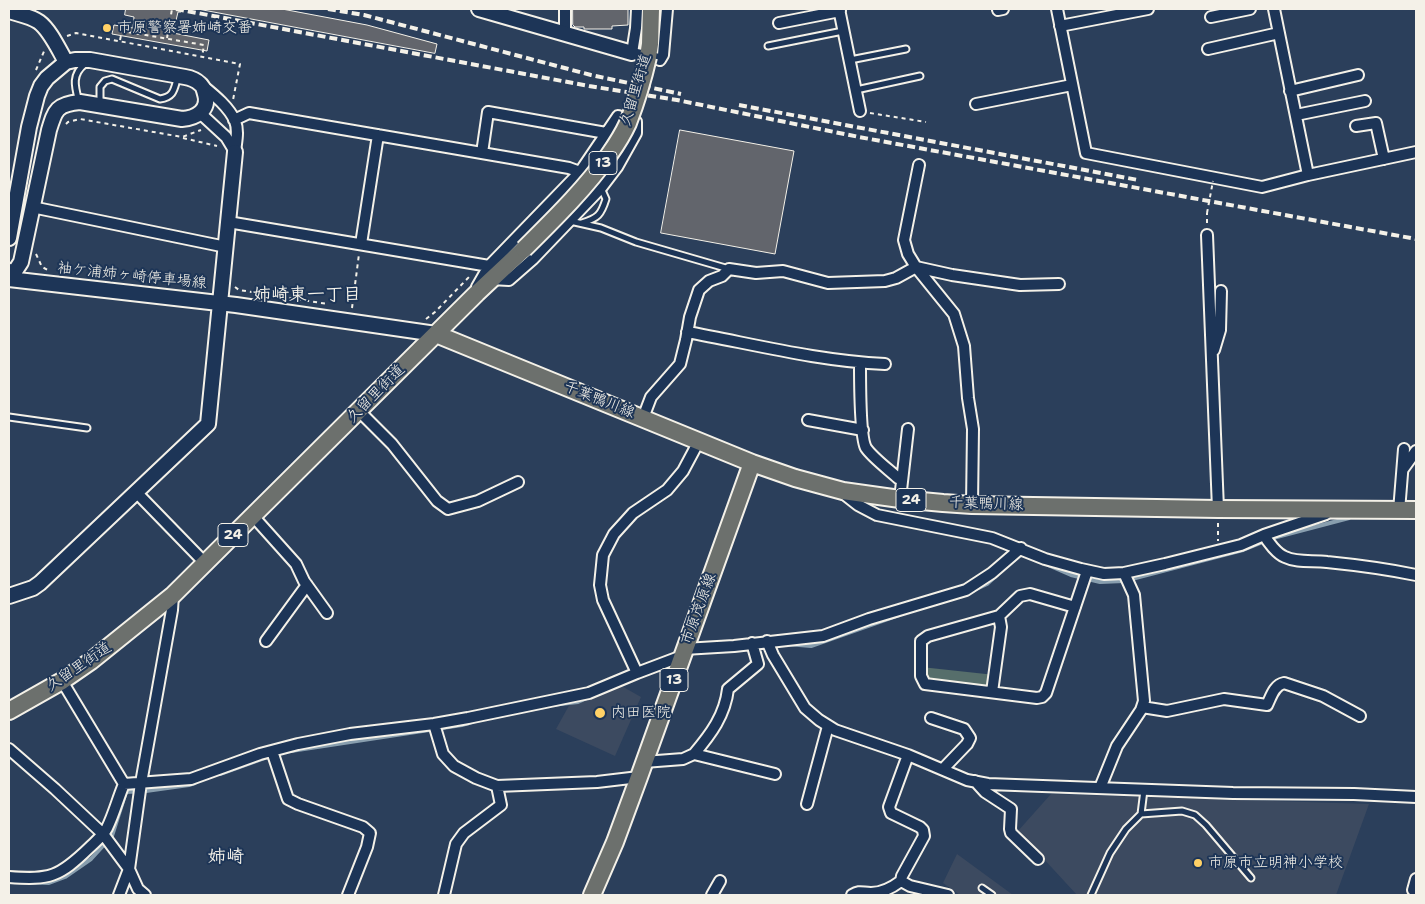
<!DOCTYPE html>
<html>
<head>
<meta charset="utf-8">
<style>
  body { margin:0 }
  #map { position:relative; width:1425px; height:904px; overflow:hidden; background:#2b3f5b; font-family:"Shantell Sans",sans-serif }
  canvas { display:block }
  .frame { position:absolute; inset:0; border:10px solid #f4f1e8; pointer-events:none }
</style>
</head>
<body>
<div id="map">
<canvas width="1425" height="904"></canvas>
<div class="frame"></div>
</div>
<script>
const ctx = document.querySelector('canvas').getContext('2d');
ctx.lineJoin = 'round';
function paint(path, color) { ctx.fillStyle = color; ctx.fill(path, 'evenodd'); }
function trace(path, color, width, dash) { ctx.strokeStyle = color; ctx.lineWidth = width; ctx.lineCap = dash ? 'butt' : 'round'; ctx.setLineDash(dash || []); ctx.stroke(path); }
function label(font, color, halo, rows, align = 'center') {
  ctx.font = font + ' "Shantell Sans","Klee One",sans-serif'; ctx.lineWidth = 4; ctx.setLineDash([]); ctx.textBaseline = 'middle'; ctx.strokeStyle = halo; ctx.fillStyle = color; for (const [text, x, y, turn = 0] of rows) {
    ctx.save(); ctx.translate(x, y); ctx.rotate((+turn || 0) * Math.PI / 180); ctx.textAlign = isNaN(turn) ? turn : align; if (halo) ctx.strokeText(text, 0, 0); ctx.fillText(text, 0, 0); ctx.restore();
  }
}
const built = new Path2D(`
  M618 684 641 697 615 756 556 729 576 693Z
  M1051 794 1369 804 1336 895H1077L1018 831Z
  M957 854 1013 895H960L943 883Z`);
const green = new Path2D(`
  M921 667 995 675 992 692 925 684Z`);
const stream = new Path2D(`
  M1048 565 1071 575 1100 582 1124 581 1243 550 1273 538 1349 518
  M970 592 987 584 997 575
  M787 644 811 646 899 615
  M552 705 578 702 589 697
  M291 751 462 725 472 722
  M220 774 270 756
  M17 882 49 883 65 877 91 859 112 836 126 792 146 791 189 785 195 783`);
const building = new Path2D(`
  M126 9H182L181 12H178L173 33 209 40 207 51 112 34 114 25 133 28 134 17 125 15Z
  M198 9H282L367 25 437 44 435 53Z
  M573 9H628V25L612 26V29H584V27H575L573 25Z
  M680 130 794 151 775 254 661 233Z`);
const path = new Path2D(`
  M67 36 76 33 240 64 233 100
  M167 38 172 9
  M120 40 122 31 204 45 202 57
  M36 70 45 49
  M870 113 926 122
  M66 124 68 122 80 119 182 137 201 130
  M183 138 217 146
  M1207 223V213
  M36 254 42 267 48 270
  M235 287 239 290 328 304
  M352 308 359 254
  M426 319 435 312 469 277
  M1218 523V541`);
const lane = new Path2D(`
  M768 46 843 31
  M850 60 906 49
  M856 90 920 76
  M79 102C75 87 71 75 85 64
  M100 103V87L105 81 112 79 160 99C175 97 174 88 178 76
  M570 221 601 228 636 242 729 269
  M582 223C598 218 601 215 606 199L601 188
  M9 417 87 428
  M1141 814 1182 811 1195 815 1206 825 1251 878
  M982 888 992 895
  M1091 895 1110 853 1126 829 1141 814 1144 790`);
const street = new Path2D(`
  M637 9 636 28 632 53 641 55
  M839 9 860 111
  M1057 9 1086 153 1262 187 1308 175 1416 152
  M1274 9 1308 175
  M998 10 1003 9
  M1211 17 1250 9
  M779 23 840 11
  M1060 26 1148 9
  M565 33V9
  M1208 49 1279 33
  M655 58 660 60 663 55 667 9
  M203 86C214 95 229 107 235 121 239 131 236 142 235 152
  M1290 91 1358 75
  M976 104 1072 85
  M200 113 226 137 235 152
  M1296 115 1365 101
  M234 120 249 113 569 168 580 172
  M1356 126 1376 123 1384 159
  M482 153 488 112 606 133
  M919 165 904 240 908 254 916 267 954 314 964 346 968 398 973 429 972 505
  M32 207 226 247
  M228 222 495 267
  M1207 235 1218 509
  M361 244 378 135
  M477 287 489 266 580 172 618 116 636 122V133L617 167 601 188 533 259 509 280 491 279
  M687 332C753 344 818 361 885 364
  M1214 350 1220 330 1221 291
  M860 363C860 377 860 438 866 448 873 458 888 469 898 478L902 480
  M359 411 392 444 437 501 448 509 478 501 518 482
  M643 418 651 397 680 364 686 340 690 317 699 290 709 281 722 276 729 269 756 273 783 271 828 283 885 281 896 278 916 267 952 275 1020 285 1059 284
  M808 420 863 430
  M1403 469 1416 451
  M136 492 205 563
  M843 492 844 494 858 505 877 515 992 538 1045 559 1081 569 1104 574 1124 573 1165 564 1241 545 1264 535 1326 514
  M900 499 908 429
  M1399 511 1404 449
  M253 516 296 564 304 581 327 613
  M1264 535C1268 542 1277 554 1285 557 1297 563 1314 560 1327 562 1357 565 1387 569 1416 575
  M1075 607 1030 594 1020 596 999 616 928 636 921 641V676L925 684 1037 698 1042 697 1046 693 1087 571
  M266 641 307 585
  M767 641 773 655 805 708 819 720 835 730 908 755 967 780 988 784 1233 793 1354 794 1416 797
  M684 649 734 646 823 636 869 619 966 590 992 573 1021 548
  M637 673 603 600 600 585 603 555 614 534 633 513 667 490 683 471 699 441
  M62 681 124 784
  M992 692 1001 627 999 616
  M1142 707 1167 711 1224 699 1267 705C1271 697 1274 685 1284 683L1323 696 1360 716
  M931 718 964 729 970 738 967 744 943 769
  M434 724 443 754 454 766 476 778 497 786 597 782 639 777
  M9 749 55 789 103 834 129 869 138 889 145 895
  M272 751 288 799 298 804 363 827 370 833 367 847 348 895
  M694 754C711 734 725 715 728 689L758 664 752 643
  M908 755 889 807 891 813 920 827 923 830 924 836 902 876 901 881 910 886 948 895
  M644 762 683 759 694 754 775 774
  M975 781 985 792 1011 809 1010 829 1011 833 1038 859
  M124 784 191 779 260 754 298 744 350 734 434 724 468 718 589 693 637 673 682 656
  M1100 788 1117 746 1141 710 1144 701 1134 595 1124 573
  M807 804 828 726
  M9 877C50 880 59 877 89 848 95 842 103 836 107 828 114 814 118 798 124 784
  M1413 890 1416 879
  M119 895 129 869 141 783 172 610 173 595
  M444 895 456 844 464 833 501 805 497 786
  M712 895 720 881
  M852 895C860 890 862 893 871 893 882 893 893 887 901 881`);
const secondary = new Path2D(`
  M479 9 632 53
  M9 11C18 14 31 16 39 22 50 30 59 50 66 62
  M9 238 29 127 37 96 41 86 47 78 66 62 75 60H90L185 77C191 78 196 80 200 84 203 86 204 90 205 94 210 110 196 118 182 119L80 102C57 104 55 110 49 130L21 262 10 279 9 271
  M9 279 236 305 436 334
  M9 596 33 588 40 583 208 424 235 152`);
const primary = new Path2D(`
  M648 57 650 44 651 9
  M436 334 752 463 795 478 843 491 900 499 943 503 972 505 1218 509 1416 510
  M9 711 62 681 91 661 173 595 477 293 524 249
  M592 895 615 842 639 777 752 463`);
const rail = new Path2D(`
  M176 9 589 86 677 100 859 137 1416 239
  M328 9 364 15 591 75 681 94
  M739 105 1138 180`);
const pathBridge = new Path2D(`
  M1207 213 1213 181`);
const primaryBridge = new Path2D(`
  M524 249C554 219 584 190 609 155 616 145 623 134 628 123 636 102 643 79 648 57`);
const markers = [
  [107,28,5,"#ffd166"],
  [600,713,6,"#ffd166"],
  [1198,863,5,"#ffd166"]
];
const shields = [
  [603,163,28],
  [911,500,30],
  [233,535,30],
  [674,680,28]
];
const shieldNames = [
  ["13",603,163],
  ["24",911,500],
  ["24",233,535],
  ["13",674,680]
];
const poiNames = [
  ["市原警察署姉崎交番",117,28],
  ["内田医院",611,713],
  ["市原市立明神小学校",1208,863]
];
const streetNames = [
  ["久留里街道",636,90,-73],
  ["袖ケ浦姉ヶ崎停車場線",132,276,6],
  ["久留里街道",376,394,-45],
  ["千葉鴨川線",599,400,22],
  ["千葉鴨川線",986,504,2],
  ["市原茂原線",699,609,-70],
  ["久留里街道",79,667,-34]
];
const quarterNames = [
  ["姉崎東一丁目",307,295],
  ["姉崎",226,857]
];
paint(built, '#3c4a60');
paint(green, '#566e6b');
trace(stream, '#889eae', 4);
paint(building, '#62656c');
trace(building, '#f4f1e8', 1);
trace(lane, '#f4f1e8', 9);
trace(street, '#f4f1e8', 14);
trace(secondary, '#f4f1e8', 18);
trace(primary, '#f4f1e8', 20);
trace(path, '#f4f1e8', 2, [4, 4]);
trace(lane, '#1d3557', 5);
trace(street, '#1d3557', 10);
trace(secondary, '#1d3557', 14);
trace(primary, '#6c706d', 16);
trace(rail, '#f4f1e8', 4, [8, 4]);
trace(primaryBridge, '#f4f1e8', 20, []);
trace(pathBridge, '#f4f1e8', 2, [4, 4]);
trace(primaryBridge, '#6c706d', 16);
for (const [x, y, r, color] of markers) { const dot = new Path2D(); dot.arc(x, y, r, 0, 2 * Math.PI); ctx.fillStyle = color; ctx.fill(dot); trace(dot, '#1d3557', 2); }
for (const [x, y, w] of shields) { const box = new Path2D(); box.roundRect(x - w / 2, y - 11.5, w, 23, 4); ctx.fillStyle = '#1d3557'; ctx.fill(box); trace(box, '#f4f1e8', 1); }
label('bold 14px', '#f4f1e8', null, shieldNames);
label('15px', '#f4f1e8', '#1d3557', poiNames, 'left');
label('15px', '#f4f1e8', '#1d3557', streetNames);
label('bold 18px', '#f4f1e8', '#1d3557', quarterNames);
</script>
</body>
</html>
